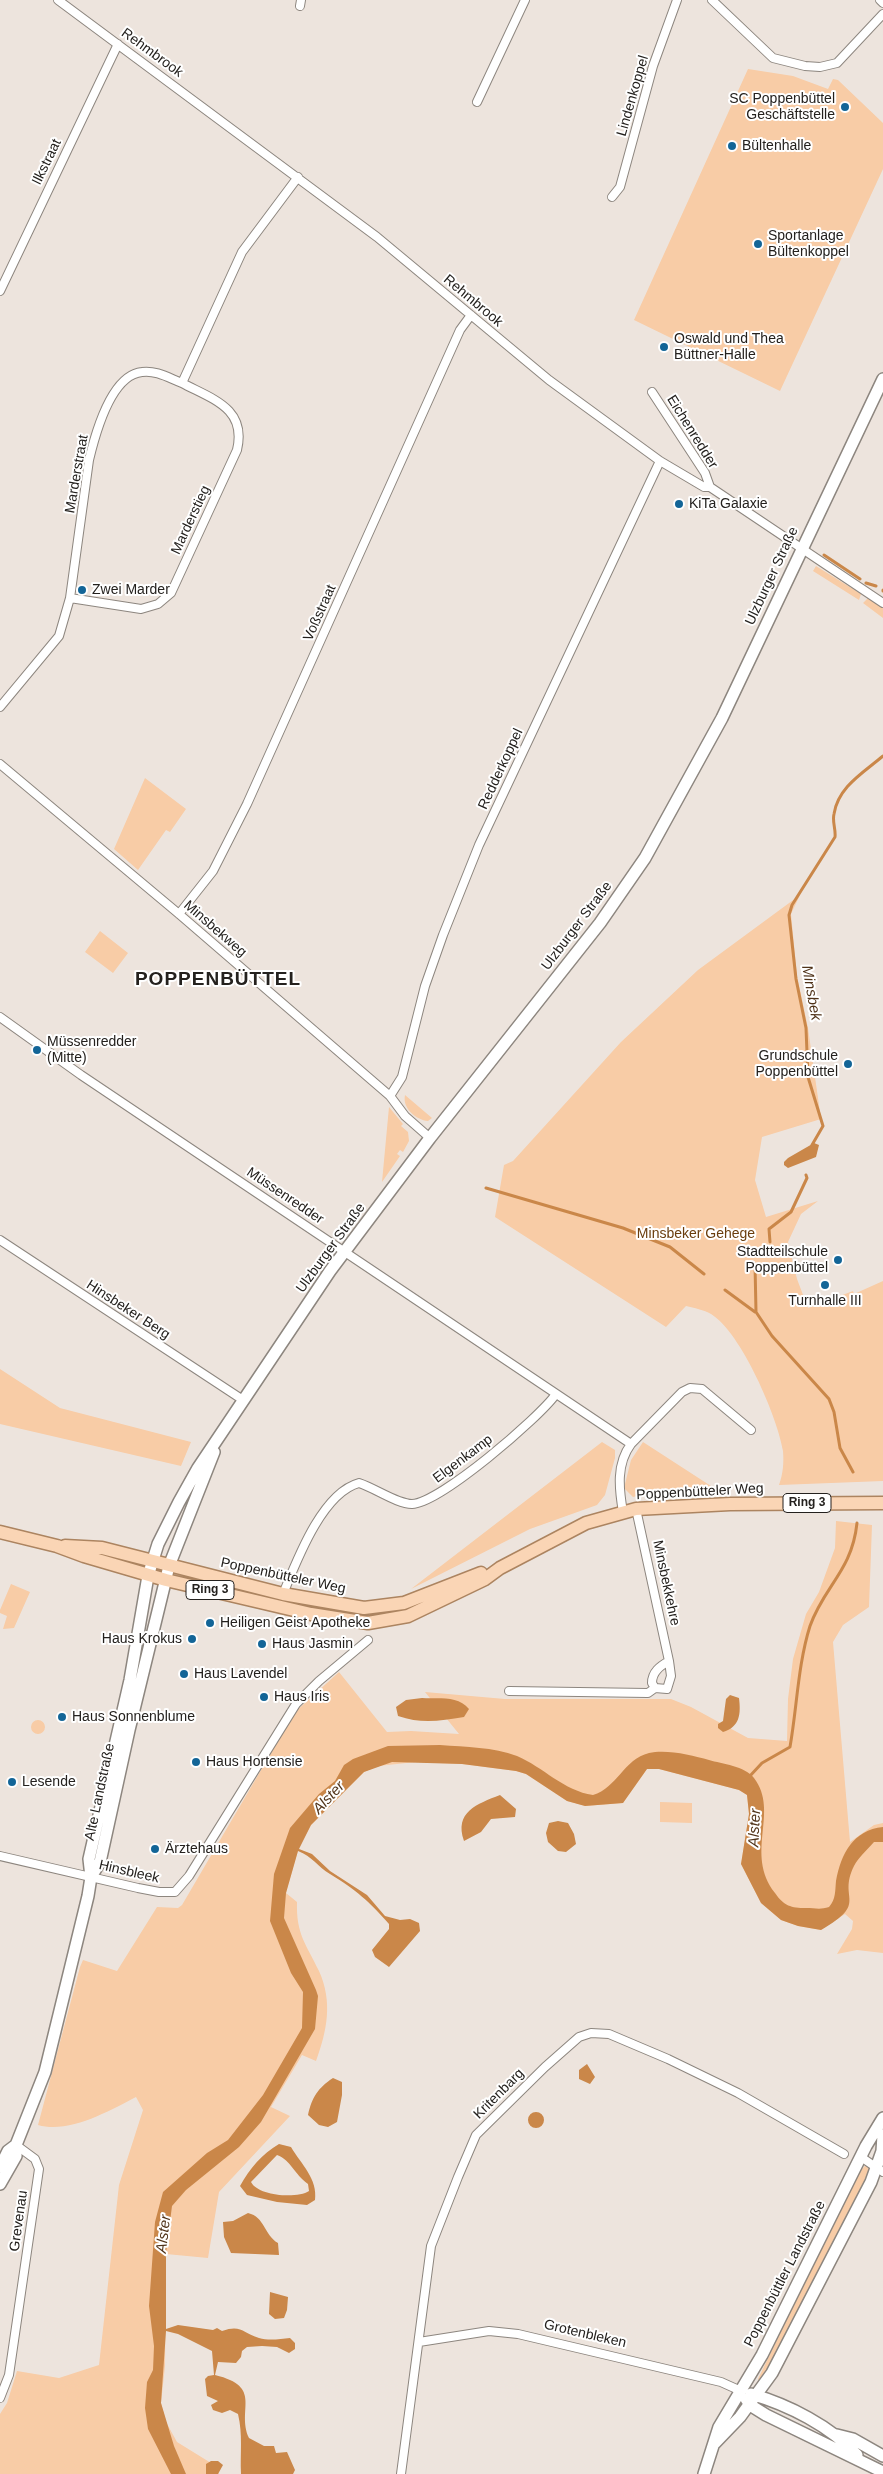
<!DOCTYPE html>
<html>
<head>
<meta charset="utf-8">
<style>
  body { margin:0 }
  canvas { display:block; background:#ede4dd }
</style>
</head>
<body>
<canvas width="883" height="2474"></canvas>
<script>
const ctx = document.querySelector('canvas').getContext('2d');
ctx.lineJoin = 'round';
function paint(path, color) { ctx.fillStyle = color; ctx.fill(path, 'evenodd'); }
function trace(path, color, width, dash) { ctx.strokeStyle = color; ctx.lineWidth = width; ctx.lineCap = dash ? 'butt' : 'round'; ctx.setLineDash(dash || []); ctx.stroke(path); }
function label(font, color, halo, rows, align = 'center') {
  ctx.font = font + ' Helvetica,sans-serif'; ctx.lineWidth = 4; ctx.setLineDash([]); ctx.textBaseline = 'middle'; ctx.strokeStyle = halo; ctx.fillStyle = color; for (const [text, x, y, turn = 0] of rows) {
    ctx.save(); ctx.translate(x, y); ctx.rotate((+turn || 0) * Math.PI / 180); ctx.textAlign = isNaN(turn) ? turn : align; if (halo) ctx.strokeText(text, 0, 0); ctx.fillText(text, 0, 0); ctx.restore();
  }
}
const green = new Path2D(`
  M748 69 793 76 828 89 833 79 838 80 883 123V169L780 391 634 320Z
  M816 566 861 594 859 600 813 571Z
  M868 598 883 608V618L863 603Z
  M145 778 186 809 170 832 166 830 138 870 114 849Z
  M800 895 791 914 797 976 808 1028 821 1119 762 1137 755 1180 766 1217 818 1201 801 1214 788 1242 797 1279 808 1308 853 1291 854 1294 883 1281V1481L779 1485C783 1474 784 1463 783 1451 778 1418 741 1332 711 1314 704 1310 694 1308 686 1306L666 1327 495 1217 504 1165 513 1161 621 1042 698 970Z
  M100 931 128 953 113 973 85 952Z
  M405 1095 432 1118 428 1121C416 1120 402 1108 405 1095Z
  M389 1107 403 1124 401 1126 408 1132 409 1141 403 1152 400 1150 397 1154 400 1156 382 1182Z
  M0 1369 60 1408 191 1442 181 1466 0 1424Z
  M602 1442 615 1450V1458L605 1495 597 1505 530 1529 411 1589Z
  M643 1442 714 1488 654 1492 633 1497 624 1488 631 1460Z
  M836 1521 872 1525 869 1607 843 1625 833 1642 850 1842 874 1825 883 1823V1953L857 1950 837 1954 852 1929 853 1921 845 1914 821 1930 798 1926 781 1920 761 1903 741 1864 749 1814 747 1795 739 1790 659 1769H647L623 1803 585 1806 567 1801 526 1774 516 1771 462 1764 416 1762 378 1766 364 1772 311 1825 299 1847 286 1893 297 1902C296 1934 306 1944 319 1971 333 2002 327 2031 316 2061L302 2055 271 2107 290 2116 219 2192 208 2258 166 2254 165 2366 161 2403 166 2422 177 2442 211 2463 219 2474H0V2414L7 2403 17 2371 59 2378 99 2365 119 2185 143 2110 136 2097C109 2111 69 2134 38 2125L80 1967 83 1960 117 1971 157 1907 178 1908 182 1905 295 1712 339 1672 387 1732 411 1731 459 1734 425 1692 505 1699H671L691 1707 748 1738 787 1741 788 1699 793 1659 806 1614 819 1592 835 1548Z
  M11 1584 30 1592 14 1628 3 1629 7 1616 0 1613V1610Z
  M31 1727a7 7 0 1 1 14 0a7 7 0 1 1-14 0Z
  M660 1802 692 1803V1823L660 1822Z
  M866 2165 870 2170 869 2174 762 2380 759 2381 758 2379 858 2173Z`);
const water = new Path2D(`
  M814 1143 819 1145 816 1157 788 1168 784 1165V1162L788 1158Z
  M730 1695 739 1698C741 1714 740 1727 723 1732L718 1728V1724L723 1721 726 1699Z
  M422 1698C439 1699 458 1695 469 1709L464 1717C440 1721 421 1724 398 1716L396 1707 406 1700Z
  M440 1745C466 1747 493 1747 517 1756 543 1767 564 1791 593 1795 617 1788 624 1759 649 1753 666 1749 692 1755 709 1760 722 1764 745 1766 754 1778 780 1812 744 1853 775 1893 784 1906 791 1908 806 1908 815 1908 820 1910 829 1907 836 1899 835 1891 836 1881 841 1854 853 1830 883 1827V1842H874C867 1850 858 1858 854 1866 837 1900 870 1902 821 1930L798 1926 781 1920 761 1903 741 1864 749 1814 747 1795 739 1790 659 1769H647L623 1803 585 1806 567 1801 526 1774 516 1771 462 1764 392 1762 364 1772 311 1825 299 1849 312 1854 330 1871 367 1895 385 1916 400 1920 410 1919 419 1923 420 1931 389 1967 375 1957 372 1950 389 1929V1924C369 1901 356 1890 330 1874 318 1867 312 1856 298 1851L286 1893 284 1918 316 1990 318 1996 315 2029 261 2122 239 2147 186 2190 172 2206 166 2253V2329L178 2325 213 2330 217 2328 222 2331C241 2324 243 2333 259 2338 269 2341 280 2339 290 2338L295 2343V2349L289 2353 277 2347 262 2346 247 2347 242 2351 241 2357 236 2363 218 2362 215 2375C264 2387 236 2409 249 2438L264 2446H274L276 2453 287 2452 295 2470 293 2474H241C240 2453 243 2435 238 2414L230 2410 222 2413 213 2410 211 2405 218 2401 207 2396 205 2379 208 2376 214 2375 212 2351 178 2334 166 2331 161 2403 174 2446 186 2474H171L148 2429 145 2408 147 2382 153 2370 154 2346 149 2306 155 2222 163 2192 207 2153 228 2140 263 2095 302 2028 303 1992 291 1973 270 1921 274 1874 290 1828 319 1794 335 1781 344 1765 353 1759 388 1746Z
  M500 1795 516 1809 515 1817 491 1819 481 1832 464 1841C454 1812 477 1804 500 1795Z
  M558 1821 568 1823 574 1834 576 1844 566 1852 558 1851 548 1842 546 1833 549 1823Z
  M587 2064 595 2077 590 2084 579 2079V2070Z
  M333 2078 342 2082V2095L337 2122 328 2127 319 2125 308 2115C312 2097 318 2088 333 2078Z
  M528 2120a8 8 0 1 1 16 0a8 8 0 1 1-16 0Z
  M279 2144 291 2147C301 2164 318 2179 315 2200L307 2205 277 2202 247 2195 240 2186C250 2168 262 2154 279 2144ZM277 2155C291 2160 294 2174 308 2184L309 2191C297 2199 258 2196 251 2182Z
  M248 2213C265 2217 264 2235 278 2243L279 2255 231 2253 224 2237 223 2222 233 2221Z
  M270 2292 288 2297 287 2310 284 2318 275 2319 269 2314Z
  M211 2461H218L223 2465 218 2474H206V2464Z`);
const stream = new Path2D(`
  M824 555 860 579
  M866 583 876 586
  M883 590V591
  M812 1145 823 1126 808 1077 806 1028 796 979 789 915 792 905 835 837C836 829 832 822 834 814 838 787 863 773 883 756
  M486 1188 623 1228 670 1247 704 1274
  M770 1242 769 1229 791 1212 807 1178 806 1175
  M755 1264 756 1312 772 1336 829 1399 834 1412 840 1448 853 1472
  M725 1290 755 1312
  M749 1777 762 1763 790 1747C797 1707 798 1664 810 1626 824 1586 852 1571 857 1523`);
const street = new Path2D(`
  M58 0 377 237 549 380 660 461 704 487H710L883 603
  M712 0 773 58 805 66 820 67 837 63 883 14
  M880 0 883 3
  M300 6 301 0
  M477 102 525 0
  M612 197 620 187 653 66 677 0
  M0 291 118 44
  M652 392 705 473 710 487
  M70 598 141 609 158 604 171 593 237 450C247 408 212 399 182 383
  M0 707 59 636 70 598 89 460C95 435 111 375 142 372 156 370 169 378 182 383L242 252 298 177
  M0 764 179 914 390 1096 405 1116 430 1138
  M179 914 213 871 247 804 460 330 471 315
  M0 1017 81 1075 631 1444 682 1392 690 1388 702 1389 751 1430
  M390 1096 402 1077 425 986 443 935 479 845 660 461
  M0 1240 243 1400
  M636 1509 669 1661C660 1666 652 1672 652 1683L655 1688 667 1689 671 1676 669 1661
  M623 1512C619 1489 616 1464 631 1444
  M283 1594C297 1560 322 1493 359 1483 375 1488 397 1504 412 1504 440 1503 539 1418 556 1394
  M509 1691 648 1693 655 1688
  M0 1856 138 1888 159 1892H175L189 1876 296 1704 319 1681 368 1640
  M861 2157 883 2172
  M419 2342 489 2331 518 2334 721 2382 741 2391
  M0 2398 9 2375 39 2169 35 2159 16 2145
  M401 2474 431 2246 458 2177 476 2135 545 2067 579 2037 591 2033 609 2034 668 2059 738 2093 844 2154`);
const secondary = new Path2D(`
  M91 1877 100 1862 129 1730 169 1566 214 1452
  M0 2167 8 2151 16 2145
  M0 2184 16 2156V2145L45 2072 88 1896 91 1877 89 1859 130 1680 148 1576 158 1544 179 1502 198 1468 330 1271 430 1138 600 923 645 858 722 718 883 379
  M751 2394C789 2405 830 2426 857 2455
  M746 2399 750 2405 766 2415 883 2472
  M837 2435 853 2439 883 2456
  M715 2443 740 2417 772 2373 871 2182 882 2151 883 2135
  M704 2474 719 2427 762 2355 866 2146 883 2118`);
const primary = new Path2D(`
  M0 1532 57 1546 84 1556 166 1580 311 1614 368 1623 408 1616 485 1579 500 1568 586 1523 636 1509 730 1504 883 1503
  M65 1546 102 1548 283 1594 364 1608 404 1603 481 1573`);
const markers = [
  [845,107,5,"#136597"],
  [732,146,5,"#136597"],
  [758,244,5,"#136597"],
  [664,347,5,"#136597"],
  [679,504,5,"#136597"],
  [82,590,5,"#136597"],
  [37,1050,5,"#136597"],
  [848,1064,5,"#136597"],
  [838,1260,5,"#136597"],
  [825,1285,5,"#136597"],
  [210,1623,5,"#136597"],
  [192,1639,5,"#136597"],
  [262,1644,5,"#136597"],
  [184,1674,5,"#136597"],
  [264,1697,5,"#136597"],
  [62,1717,5,"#136597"],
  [196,1762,5,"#136597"],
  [12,1782,5,"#136597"],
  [155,1849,5,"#136597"]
];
const shields = [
  [807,1503,48],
  [210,1590,48]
];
const shieldNames = [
  ["Ring 3",807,1503],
  ["Ring 3",210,1590]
];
const streetNames = [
  ["Rehmbrook",152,53,36],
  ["Lindenkoppel",633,96,-74],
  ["Ilkstraat",47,162,-64],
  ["Rehmbrook",473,301,40],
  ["Eichenredder",692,432,58],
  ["Marderstraat",77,474,-80],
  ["Marderstieg",191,520,-65],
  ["Ulzburger Straße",772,576,-65],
  ["Voßstraat",320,613,-66],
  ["Redderkoppel",501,769,-65],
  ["Ulzburger Straße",577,926,-53],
  ["Minsbekweg",215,929,41],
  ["Müssenredder",285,1196,34],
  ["Ulzburger Straße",331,1248,-54],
  ["Hinsbeker Berg",128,1310,33],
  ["Elgenkamp",463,1459,-37],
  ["Poppenbütteler Weg",700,1492,-3],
  ["Poppenbütteler Weg",283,1576,12],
  ["Minsbekkehre",666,1583,78],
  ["Alte Landstraße",100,1792,-78],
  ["Hinsbleek",129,1872,13],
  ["Kritenbarg",499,2094,-45],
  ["Grevenau",19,2221,-82],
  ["Poppenbüttler Landstraße",785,2274,-63],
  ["Grotenbleken",585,2334,13]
];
const poiNames = [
  ["SC Poppenbüttel",835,99,"right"],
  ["Geschäftstelle",835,115,"right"],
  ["Bültenhalle",742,146],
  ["Sportanlage",768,236],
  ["Bültenkoppel",768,252],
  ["Oswald und Thea",674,339],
  ["Büttner-Halle",674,355],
  ["KiTa Galaxie",689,504],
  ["Zwei Marder",92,590],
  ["Müssenredder",47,1042],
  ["(Mitte)",47,1058],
  ["Grundschule",838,1056,"right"],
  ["Poppenbüttel",838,1072,"right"],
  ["Stadtteilschule",828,1252,"right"],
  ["Poppenbüttel",828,1268,"right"],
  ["Turnhalle III",825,1301,"center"],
  ["Heiligen Geist Apotheke",220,1623],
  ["Haus Krokus",182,1639,"right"],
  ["Haus Jasmin",272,1644],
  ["Haus Lavendel",194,1674],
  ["Haus Iris",274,1697],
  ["Haus Sonnenblume",72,1717],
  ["Haus Hortensie",206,1762],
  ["Lesende",22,1782],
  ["Ärztehaus",165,1849]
];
const parkNames = [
  ["Minsbeker Gehege",696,1234]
];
const waterNames = [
  ["Minsbek",811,993,80],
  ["Alster",329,1798,-47],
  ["Alster",755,1828,-87],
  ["Alster",164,2234,-83]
];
const districtNames = [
  ["POPPENBÜTTEL",218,980]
];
paint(green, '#f8cca6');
paint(water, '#ca8749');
trace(stream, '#ca8749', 3);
trace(street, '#8d867f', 10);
trace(secondary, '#8d867f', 14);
trace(primary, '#ac8460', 15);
trace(street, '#fff', 8);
trace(secondary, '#fff', 11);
trace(primary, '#fad5b5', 12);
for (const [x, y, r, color] of markers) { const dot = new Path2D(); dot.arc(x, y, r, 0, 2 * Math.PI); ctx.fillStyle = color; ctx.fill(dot); trace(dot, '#fff', 2); }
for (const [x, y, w] of shields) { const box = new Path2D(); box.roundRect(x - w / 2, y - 9.5, w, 19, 4); ctx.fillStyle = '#fff'; ctx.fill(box); trace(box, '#24211e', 1); }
label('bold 12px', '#24211e', null, shieldNames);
label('14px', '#24211e', '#fff', streetNames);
label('14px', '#24211e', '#fff', poiNames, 'left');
label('14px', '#6a3d0d', '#fff', parkNames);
label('italic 15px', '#503319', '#fff', waterNames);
ctx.letterSpacing = '1px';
label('bold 19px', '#24211e', '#fff', districtNames);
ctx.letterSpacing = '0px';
</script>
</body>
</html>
